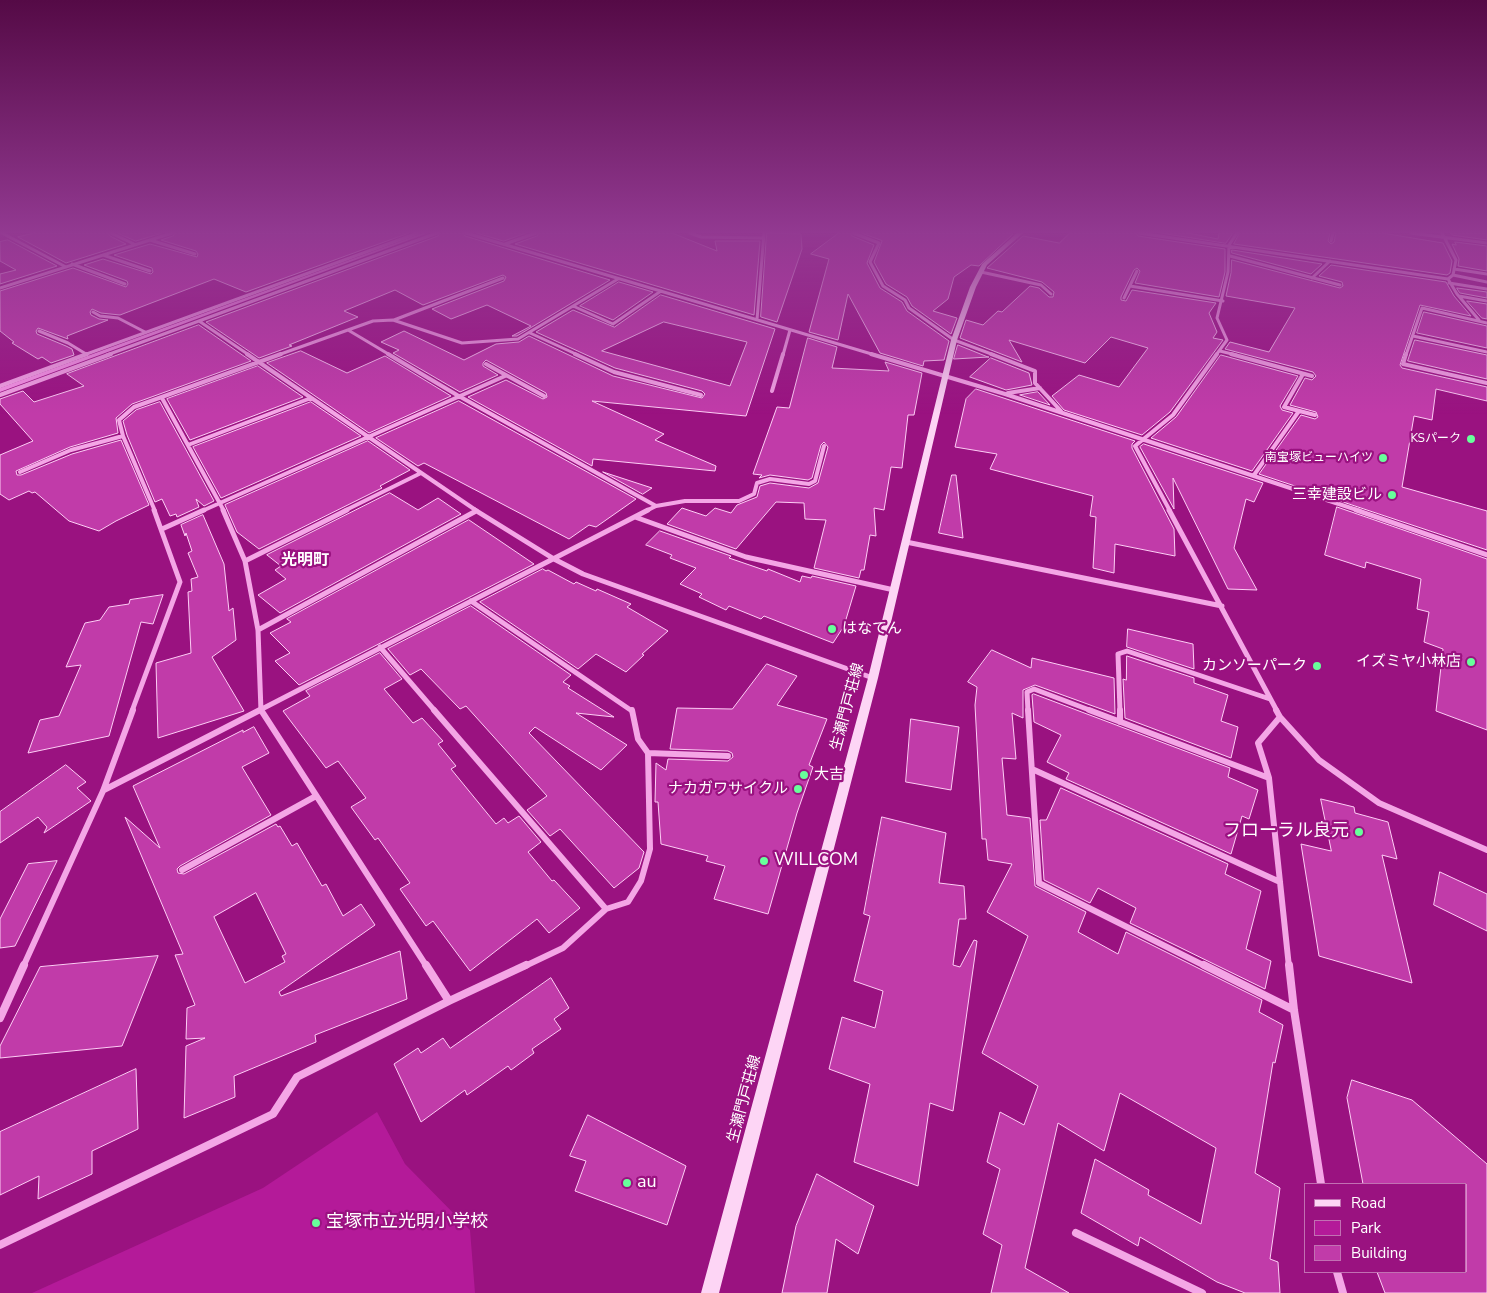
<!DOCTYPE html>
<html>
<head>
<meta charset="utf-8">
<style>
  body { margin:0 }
  #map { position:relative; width:1487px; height:1293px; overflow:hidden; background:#9a1280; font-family:"Nunito Sans",sans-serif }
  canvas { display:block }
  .legend { position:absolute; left:1304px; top:1183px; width:162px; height:90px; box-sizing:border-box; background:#9a1280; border:1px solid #c271b3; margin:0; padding:6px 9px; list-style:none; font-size:15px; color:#fff }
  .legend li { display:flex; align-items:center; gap:10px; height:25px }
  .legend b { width:25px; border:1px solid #c271b3 }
</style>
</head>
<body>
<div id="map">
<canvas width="1487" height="1293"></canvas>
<ul class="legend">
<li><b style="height:6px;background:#fdd5f5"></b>Road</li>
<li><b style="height:14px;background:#b41a99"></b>Park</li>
<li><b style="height:14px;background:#c13ba9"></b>Building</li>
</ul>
</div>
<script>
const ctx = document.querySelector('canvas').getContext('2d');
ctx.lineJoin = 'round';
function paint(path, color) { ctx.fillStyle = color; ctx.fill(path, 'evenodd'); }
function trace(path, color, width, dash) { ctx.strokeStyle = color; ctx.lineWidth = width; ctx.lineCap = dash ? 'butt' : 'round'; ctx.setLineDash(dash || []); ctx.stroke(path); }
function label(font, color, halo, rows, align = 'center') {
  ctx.font = font + ' "Nunito Sans","Noto Sans JP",sans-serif'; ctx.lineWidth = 4.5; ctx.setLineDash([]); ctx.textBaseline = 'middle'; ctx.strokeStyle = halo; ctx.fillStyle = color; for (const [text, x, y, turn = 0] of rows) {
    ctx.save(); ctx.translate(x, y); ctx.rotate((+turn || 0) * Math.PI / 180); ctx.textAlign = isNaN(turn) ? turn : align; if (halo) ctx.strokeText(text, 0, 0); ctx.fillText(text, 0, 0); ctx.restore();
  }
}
const green = new Path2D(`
  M377 1112 405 1164 470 1230 475 1293H32L263 1188Z`);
const stream = new Path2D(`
  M423 233H428L0 392V388Z`);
const building = new Path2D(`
  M35 233H108L110 236 126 244 66 263 18 237Z
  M118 233H162L136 241Z
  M175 233H409L246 292 214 279 120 315 101 313 92 309 90 312 91 315 99 319 108 320 67 336 68 339 38 328 36 331 37 334 66 346 72 349 74 355 51 363 42 357 38 359 12 343 14 342 0 331V291L73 268 126 287 128 284 127 281 84 265 103 259 151 274 153 272 152 268 114 255 150 244 197 257 198 254 196 251 161 240 173 236Z
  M440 233H463L465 236 610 280 517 336H512L531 326 487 305 451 319 432 309 504 281 506 277 503 275 423 305 395 290 344 311 358 317 289 345 292 346 259 358 206 322 438 236Z
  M477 233H526L504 241Z
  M539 233H672L717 251 715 241H760L754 315 515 244 537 236Z
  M767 233 801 234 802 249 777 322 761 317Z
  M839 233H850L852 236 874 245 867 263 880 288 902 302 907 311 949 341 944 360 924 361 923 366 880 353 848 294 838 340 809 332 829 259 811 254Z
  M862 233H1007L1013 234 979 266 971 265 954 277 948 299 933 311 957 318 951 334 912 306 907 297 886 284 874 262 882 241Z
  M1070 233H1136L1138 236 1225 249V272L1219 297 1135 283 1140 271 1137 268 1134 270 1121 297V300L1126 301 1132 290 1216 303 1209 313 1217 332 1213 338 1223 340 1170 412 1142 435 1064 410 1052 396 1079 375 1119 387 1148 348 1111 337 1085 363 1009 340 1022 362 960 338 966 320 983 325 998 311 1002 312 1030 286 1039 288 1049 297H1053L1054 292 1042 282 987 268 1023 236 1059 243Z
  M1161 233H1188L1218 239 1219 233H1233L1226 243Z
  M1240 233H1330L1328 241 1331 244 1334 242 1336 233H1382L1443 243 1452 261 1450 273 1447 275 1234 244Z
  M1451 233H1487V240L1452 235Z
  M8 240 57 266 0 284V274L16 270 0 261V242Z
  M1455 242 1487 246V271L1458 266 1459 259 1452 244 1456 245Z
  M1232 250 1322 264 1311 274 1232 253Z
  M1232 260 1340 288 1343 286 1342 282 1319 276 1331 265 1446 282 1454 296 1471 316 1420 305 1400 365 1402 368 1487 387V401L1436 389 1432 420 1414 416 1402 487 1487 511V550L1259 474 1301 415 1315 419 1318 417 1316 412 1290 405 1305 378 1312 380 1316 376 1313 372 1225 349 1230 342 1269 352 1295 308 1226 296 1231 273Z
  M619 282 653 292 613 320 580 306Z
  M1457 288 1487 292V298L1460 293Z
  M661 295 775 329 746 416 592 401 664 434 655 440 716 466 715 471 593 459 592 466 468 397 506 380 543 399 547 397 546 393 486 360 483 363V366L498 375 460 392 393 353 399 350 381 342 404 331 464 360 496 344 519 342 529 336 613 376 702 398 705 394 702 391 615 368 536 332 573 310 614 327ZM664 322 747 342 730 386 602 351Z
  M1467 301 1487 304V319L1482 318Z
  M1424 312 1487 326V348L1417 333Z
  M199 325 251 361 132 404 116 418 118 433 70 447 16 471 17 475H21L72 454 121 440 149 505 116 521 99 531 69 521 35 492 32 493 29 491 9 500 0 494V455L33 441 0 404V399L23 391 34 402 84 386 67 374Z
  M808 338 837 347 832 368 889 371 885 362 922 373 914 415H908L902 468 891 467 884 510 874 508 876 536 870 535 864 570H861L859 578 814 568 826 520 805 519 804 503 776 502 736 549 667 524 682 508 706 516 715 508 731 513 737 505 757 497 760 486 770 483 809 488 818 483 828 447 824 442 821 445 812 478 808 480 770 475 759 478 762 475 753 474 777 407 789 408Z
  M1415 340 1487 355V379L1408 361Z
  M958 345 988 357H989L954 359Z
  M301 351 347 373 385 356 451 396 369 433 267 363Z
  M1221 355 1298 376 1280 406 1282 410 1293 413 1252 471 1151 438 1176 417Z
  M991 358 1029 373 1032 385 1006 390 970 377Z
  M258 366 303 397 190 440 167 399Z
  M976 389 1135 441 1132 444V448L1174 529 1175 556 1115 544 1114 573 1093 568 1096 517 1090 516 1093 496 990 469 997 454 955 447 966 399Z
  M1038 392 1050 405 1020 395Z
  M459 401 636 499 596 527 589 525 569 539 424 463 418 466 376 438Z
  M160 402 214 501 204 506 196 499 199 507 177 517 176 514 170 516 162 499 155 502 127 435 123 421 136 410Z
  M311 402 361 436 221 498 193 447Z
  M368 441 410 470 380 486 382 488 259 549 237 532 225 505Z
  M1144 444 1263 483 1254 502 1246 499 1234 548 1257 590 1228 589 1173 478 1174 509 1140 447Z
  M603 472 652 488 643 494Z
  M952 475H956L963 538 939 533Z
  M390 493 418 510 438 498 461 514 280 613 258 595 286 579 275 570 281 566 267 555Z
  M1337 507 1487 559V730L1436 711 1443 649 1424 642 1429 612 1417 609 1421 579 1366 562 1365 568 1325 555Z
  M203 515 224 564 229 611 233 608 236 640 212 657 244 711 158 738 156 663 191 653 188 592 192 591 191 579 198 577 188 553 192 551 186 533 185 536 181 525Z
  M469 520 534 564 299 685 275 661 290 653 270 633 291 622 287 619Z
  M660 531 731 556 729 558 767 571 768 569 800 582 802 576 811 578 812 576 856 586 844 626 833 643 764 616 761 619 729 606 726 610 699 597 702 594 680 584 696 568 670 558 672 555 646 545Z
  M543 569 546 571 548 570 574 584 576 582 596 591 597 589 631 604 627 607 668 631 642 654 644 655 626 672 596 654 578 669 480 602Z
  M163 595 153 624 141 622 109 736 28 753 40 720 59 716 81 665 66 667 85 623 100 620 109 607 129 604 130 600Z
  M471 606 571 675 563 682 570 686 568 688 614 717 576 713 627 745 601 770 535 727 529 733 644 852 639 868 614 888 560 829 550 836 527 810 547 796 466 706 460 709 421 669 410 675 388 649Z
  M1128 629 1193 644 1194 669 1127 647Z
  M992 650 1031 668 1032 658 1114 678 1115 714 1035 685 1023 690V718L1012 713 1016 759 1002 758 1007 815 1030 818 1035 886 1086 912 1078 932 1118 954 1126 932 1262 1000 1259 1012 1283 1025 1275 1063 1273 1062 1255 1173 1280 1188 1270 1259 1278 1262 1280 1293H1245L1217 1282 1140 1237 1138 1246 1081 1213 1095 1159 1149 1190 1148 1195 1201 1224 1216 1148 1120 1093 1104 1151 1058 1123 1025 1268 1069 1293H991L1002 1245 983 1234 1000 1169 987 1162 1000 1112 1024 1125 1038 1086 982 1053 1028 936 987 912 1012 864 988 860 986 839H982L975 705 977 687 968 682Z
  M380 653 402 679 384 689 413 723 422 718 443 741 438 744 456 766 451 769 496 824 504 818 508 823 519 816 541 842 528 852 552 881 554 880 580 908 549 933 537 919 470 971 433 921 426 926 400 889 410 883 378 838 375 840 351 807 366 798 338 761 326 768 283 711 310 696 306 691Z
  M1127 656 1194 678V683L1228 695 1221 721 1238 727 1231 758 1125 718 1123 679 1126 680Z
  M767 664 797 676 777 705 827 719 809 765 813 767 797 813 768 914 714 899 725 866 706 861 708 856 661 844 658 802H655L656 763 666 770 668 759 728 761 733 757 732 753 728 751 670 749 677 708 732 709Z
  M1034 694 1230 768 1228 777 1258 790 1249 819 1242 816 1231 854 1066 779 1069 773 1047 762 1061 735 1034 722 1032 695Z
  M911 719 959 727 951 790 906 782Z
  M254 727 269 753 242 767 271 815 180 866 177 869 178 873 184 874 276 824 278 827 280 826 292 846 297 843 322 886 326 884 343 916 361 904 375 925 279 992 281 996 400 951 407 999 315 1035 316 1042 234 1076 235 1097 184 1118 186 1046 205 1038 186 1039 187 1008 195 1005 175 955 183 954 125 817 160 848 133 786 243 730V732ZM256 893 286 954 282 956 285 962 245 983 214 917Z
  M66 765 86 782 77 788 91 801 44 833 47 827 38 817 0 843V812Z
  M1061 788 1228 864 1225 874 1261 891 1246 949 1271 961 1265 989 1130 923 1136 908 1098 888 1090 903 1044 880 1040 820H1046Z
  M1321 799 1354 807 1355 813 1388 822 1397 859 1382 855 1412 983 1319 956 1301 844 1331 851Z
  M882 817 946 833 939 883 964 886 966 919H959L953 965 960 967 974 940 977 941 953 1111 930 1103 918 1186 854 1162 870 1084 829 1069 842 1017 875 1028 883 991 854 981 870 916 864 914Z
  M57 861 15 946 0 948V919L28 864Z
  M1440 872 1487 894V931L1434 905Z
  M158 956 122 1046 0 1058V1046L40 967Z
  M551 978 569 1008 554 1019 561 1029 532 1049 534 1053 511 1070 508 1066 467 1095 465 1090 421 1122 394 1064 418 1048 421 1053 443 1038 450 1048Z
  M136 1069 138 1129 92 1151V1174L38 1199 39 1176 0 1195V1132Z
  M1352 1080 1412 1100 1487 1164V1293H1385L1377 1272H1466V1184H1363L1347 1098Z
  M588 1115 686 1166 667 1225 575 1191 586 1161 570 1156Z
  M817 1174 874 1206 858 1254 836 1239 827 1293H782L796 1226Z`);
const minorFar4 = new Path2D(`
  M2 233 66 267
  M111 233 134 244
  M466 233 875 355
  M690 233 701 237 763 238
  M853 233 879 243 870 262 883 286 905 300 909 308 954 340 994 355
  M1139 233 1448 279
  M1411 233 1487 243
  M1442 233 1456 260 1453 275 1448 279
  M150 240 195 254
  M1331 241 1333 233
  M505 244 536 233
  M103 255 150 271
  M1230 256 1340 285
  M72 264 125 284
  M1454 269 1487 274
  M981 272 1041 285 1051 294
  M1453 275 1487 282
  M1312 278 1330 261
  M1448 279 1457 294 1479 320
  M1449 283 1487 289
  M1130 286 1223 301
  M0 288 172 233
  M1459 296 1487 301
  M1124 298 1137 271
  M573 306 613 324 661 291
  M93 312 100 316 118 318 145 332
  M394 320 503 278
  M757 320 764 233
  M199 321 249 355
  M348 330 390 355
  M39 331 68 343 86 354
  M530 333 578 355
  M1413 336 1487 352
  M1220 351 1236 355
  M84 355 418 233
  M107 355 437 233
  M278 355 373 321 393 320 462 343 518 339 618 279
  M783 355 790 330
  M1216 355 1227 340 1217 318 1228 272 1229 245 1237 233
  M1406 355 1422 308 1487 323`);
const minorFar3 = new Path2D(`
  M247 354 477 511
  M388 354 457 395 656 506
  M575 354 614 372 701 395
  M871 354 1005 394 1360 511
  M991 354 1035 371V383L1061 411
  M1231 354 1312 376
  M1406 354 1403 364 1487 383
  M486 364 544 396
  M1303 374 1284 407 1315 415
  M0 386 87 354
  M772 391 783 354
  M1008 393 1040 388
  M0 395 111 354
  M162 398 224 511
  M188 445 311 398
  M20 472 71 450 123 436
  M1254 475 1299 411
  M155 511 123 436 119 420 134 407 281 354
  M202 511 505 376
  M344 511 421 473
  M646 511 656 506 685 501H739L754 494 757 483 770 479 809 484 815 481 824 446
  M1170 511 1135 446 1173 415 1217 354`);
const minorFar2 = new Path2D(`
  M223 510 245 561 258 630 261 711
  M475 510 554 559 583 574 873 678
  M1169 510 1277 711
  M1356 510 1487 555
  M635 517 746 557 894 590
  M162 529 204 510
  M906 542 1222 606
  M245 561 347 510
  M471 601 632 711
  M258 630 476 511
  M380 647 435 711
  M132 711 180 582 154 510
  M258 711 648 510
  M1028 711 1027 692 1034 689 1092 711
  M1120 711 1118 654 1127 651 1270 699`);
const minorFar1 = new Path2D(`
  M261 710 427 967
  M434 710 606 909 563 948 523 967
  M632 710 638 739 648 753 728 756
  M1028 710 1039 883 1207 967
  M1089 710 1269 778
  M1120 710V722
  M1276 710 1280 717 1258 743 1269 778 1289 967
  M1280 717 1319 760 1379 803 1487 850
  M1032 769 1280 882
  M104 790 260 710
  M182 870 316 796
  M606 909 628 902 641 881 650 849 648 753
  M23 967 103 791 133 710`);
const minor = new Path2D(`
  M1204 965 1294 1010
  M1289 965 1294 1010 1321 1184
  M449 1001 526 965
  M0 1018 24 965
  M1076 1233 1202 1293
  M0 1245 273 1114 297 1077 449 1001 426 965
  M1337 1272 1343 1293`);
const secondary = new Path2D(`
  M1017 233H1023L987 265 976 287 957 340 878 678 719 1293H701L868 678 951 340 970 287 982 264Z`);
const markers = [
  [1471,439,5,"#68ff9b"],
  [1383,458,5,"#68ff9b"],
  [1392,495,5,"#68ff9b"],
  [832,629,5,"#68ff9b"],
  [1471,662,5,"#68ff9b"],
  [1317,666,5,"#68ff9b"],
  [804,775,5,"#68ff9b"],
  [798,789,5,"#68ff9b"],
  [1359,832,5,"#68ff9b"],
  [764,861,5,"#68ff9b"],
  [627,1183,5,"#68ff9b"],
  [316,1223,5,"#68ff9b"]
];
const farPoinames = [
  ["KSパーク",1461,439],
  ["南宝塚ビューハイツ",1373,458]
];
const poiNames = [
  ["三幸建設ビル",1382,495],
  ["はなてん",842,629,"left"],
  ["イズミヤ小林店",1461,662],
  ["カンソーパーク",1307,666],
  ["大吉",814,775,"left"],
  ["ナカガワサイクル",788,789]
];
const streetNames = [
  ["生瀬門戸荘線",848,707,-75],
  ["生瀬門戸荘線",745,1099,-75]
];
const neighbourhoodNames = [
  ["光明町",305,561]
];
const nearPoinames = [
  ["フローラル良元",1349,832,"right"],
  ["WILLCOM",774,861],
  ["au",637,1183],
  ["宝塚市立光明小学校",326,1223]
];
paint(green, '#b41a99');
paint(stream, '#f798e7');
paint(building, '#c13ba9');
trace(building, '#fdcef5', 1);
trace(minorFar4, '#f4a6e6', 3);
trace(minorFar3, '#f4a6e6', 4);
trace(minorFar2, '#f4a6e6', 5);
trace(minorFar1, '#f4a6e6', 6);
trace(minor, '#f4a6e6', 8);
paint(secondary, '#fdd5f5');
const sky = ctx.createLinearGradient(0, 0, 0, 414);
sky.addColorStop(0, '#550a46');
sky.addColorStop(0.56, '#923991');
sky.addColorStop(1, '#92399100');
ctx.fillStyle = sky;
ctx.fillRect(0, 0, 1487, 414);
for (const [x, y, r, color] of markers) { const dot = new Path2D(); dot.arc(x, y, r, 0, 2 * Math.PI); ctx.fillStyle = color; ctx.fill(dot); trace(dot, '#9a1280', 2); }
label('12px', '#fff', '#9a1280', farPoinames, 'right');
label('15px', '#fff', '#9a1280', poiNames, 'right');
label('15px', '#fff', '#9a1280', streetNames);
label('bold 16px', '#fff', '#9a1280', neighbourhoodNames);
label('18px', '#fff', '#9a1280', nearPoinames, 'left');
</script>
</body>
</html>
